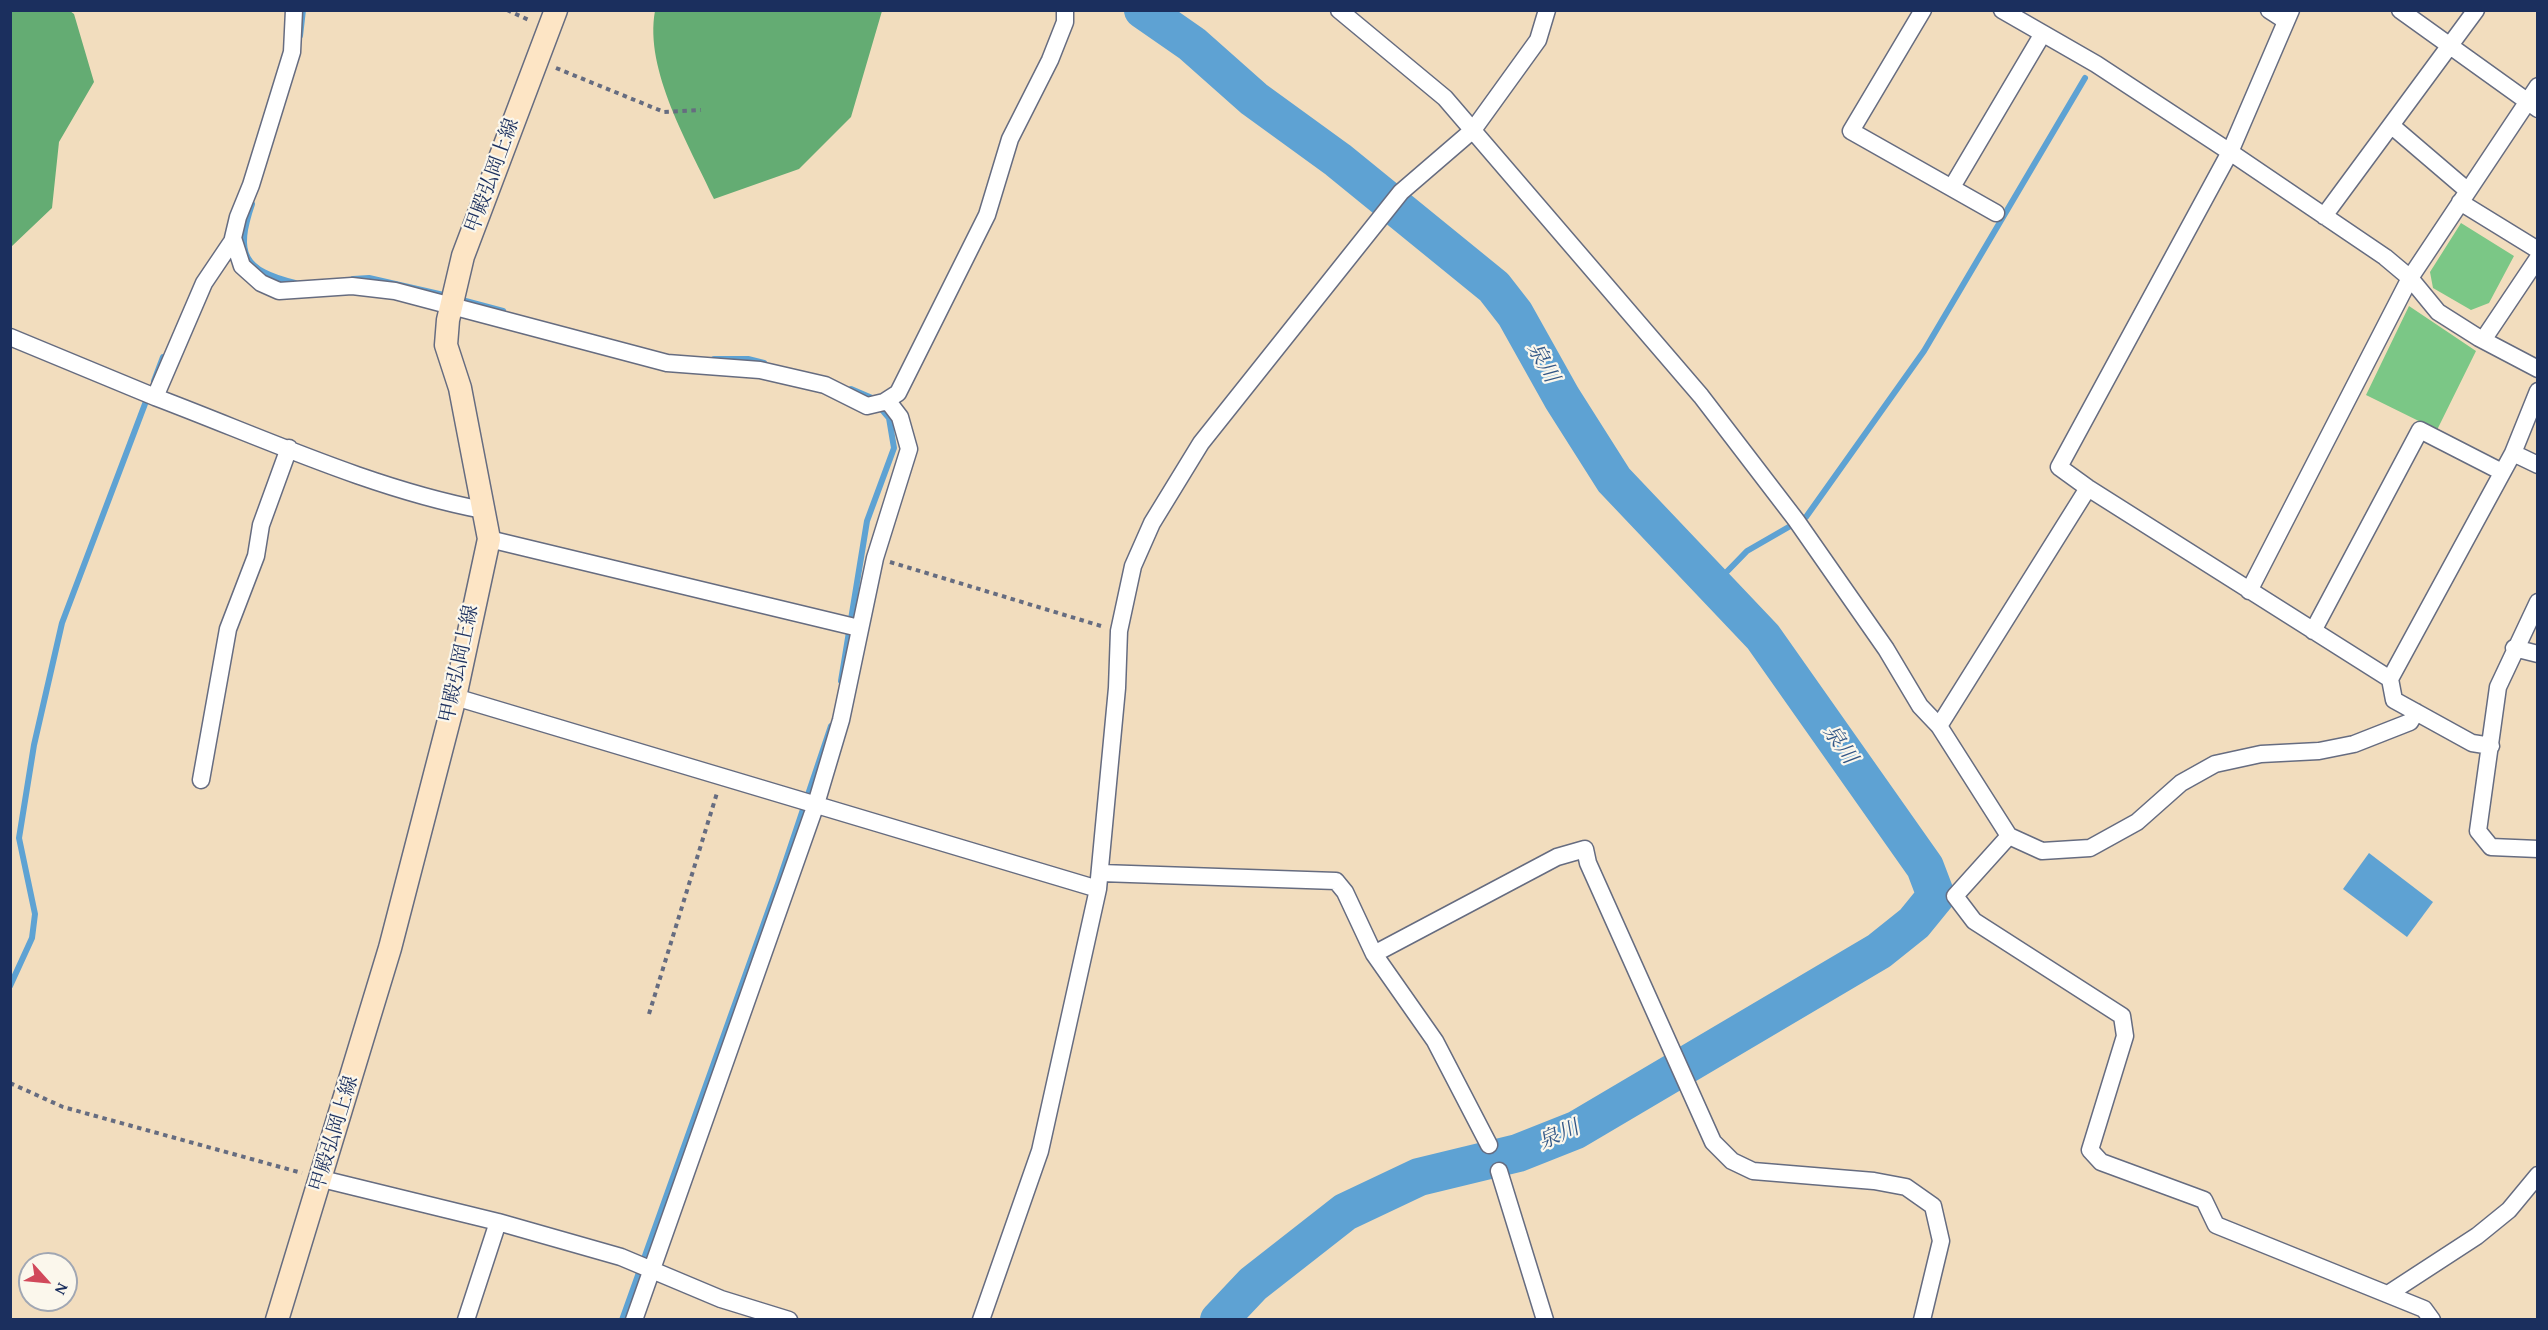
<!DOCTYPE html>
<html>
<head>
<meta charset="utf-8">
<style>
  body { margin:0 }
  #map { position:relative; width:2548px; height:1330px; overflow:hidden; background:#f2ddbe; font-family:"Gentium Book Plus",serif }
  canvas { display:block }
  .frame { position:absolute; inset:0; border:12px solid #1b2f5e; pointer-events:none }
  .north { position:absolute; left:18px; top:1252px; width:60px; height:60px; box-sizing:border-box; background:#fbf7ec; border:2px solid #a1a7b3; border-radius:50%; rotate:117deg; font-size:16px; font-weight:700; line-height:24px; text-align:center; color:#1b2f5e }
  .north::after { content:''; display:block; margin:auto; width:21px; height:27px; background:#d1495b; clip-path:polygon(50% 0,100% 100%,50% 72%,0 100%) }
</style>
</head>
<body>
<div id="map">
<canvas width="2548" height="1330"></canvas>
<div class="frame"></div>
<div class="north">N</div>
</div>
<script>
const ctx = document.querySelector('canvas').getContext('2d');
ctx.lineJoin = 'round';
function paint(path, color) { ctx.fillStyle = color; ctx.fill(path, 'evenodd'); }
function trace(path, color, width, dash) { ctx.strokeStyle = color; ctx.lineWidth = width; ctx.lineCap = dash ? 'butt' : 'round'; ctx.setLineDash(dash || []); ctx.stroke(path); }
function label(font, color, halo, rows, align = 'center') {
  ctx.font = font + ' "Gentium Book Plus","Noto Serif JP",serif'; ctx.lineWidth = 4.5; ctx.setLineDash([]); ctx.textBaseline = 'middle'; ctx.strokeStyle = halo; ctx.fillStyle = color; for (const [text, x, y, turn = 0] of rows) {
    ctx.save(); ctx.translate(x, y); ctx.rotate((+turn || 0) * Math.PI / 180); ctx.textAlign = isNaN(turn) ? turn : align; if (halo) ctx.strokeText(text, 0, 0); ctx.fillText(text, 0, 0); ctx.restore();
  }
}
const green = new Path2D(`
  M2461 223 2514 256 2489 303 2471 310 2433 288 2430 272Z
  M2409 306 2476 351 2437 430 2366 395Z`);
const forest = new Path2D(`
  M11 10 70 11 74 14 94 82 59 142 52 208 11 247Z
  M655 11V10L882 11 851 117 799 169 714 199C689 145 644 70 655 11Z`);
const water = new Path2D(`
  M2369 853 2433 902 2407 937 2343 889Z`);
const stream = new Path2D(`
  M300 36 303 10
  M252 204C235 254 243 270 295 283
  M353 279 369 278 448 296
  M458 299 503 311
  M714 359H748L764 363
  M154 381 163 357
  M1714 585 1747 551 1806 517 1924 351 2085 78
  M841 681 867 521 894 448 889 418 872 398 851 389
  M10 986 32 938 35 914 19 838 34 745 62 623 148 396
  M622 1320 779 881 831 726`);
const river = new Path2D(`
  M1143 10 1192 44 1254 99 1338 160 1494 287 1515 314 1562 398 1614 480 1763 637 1925 867 1936 896 1914 923 1879 951 1576 1130 1518 1153 1419 1177 1345 1212 1253 1284 1219 1320`);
const path = new Path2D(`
  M507 10 531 21
  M556 68 664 112 701 110
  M890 562 1101 626
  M649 1014 717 793
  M10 1083 63 1107 302 1173`);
const street = new Path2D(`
  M294 10 292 52 251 185 238 217 233 238 242 266 261 283 279 291 352 286 395 291 667 363 760 370 825 385 867 406 884 402 898 393 987 215 1010 139 1050 60 1065 22V10
  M1339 10 1445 98 1701 396 1796 520 1886 649 1920 706 1939 726 2009 836 2042 851 2090 848 2137 822 2181 783 2215 764 2261 754 2319 751 2354 744 2410 722 2416 712
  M1923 10 1851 131 1996 213
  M2002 10 2096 64 2230 152 2385 257 2410 278 2438 312 2479 338 2538 369
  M2269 10 2286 21
  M2291 10 2230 152 2059 467 2088 488 2390 679
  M2400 10 2538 109
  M2392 126 2468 191
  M1952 187 2042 35
  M2460 202 2538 250
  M2324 216 2476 10
  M233 240 204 283 155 397C261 437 372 489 483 510
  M10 337 155 397
  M2483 340 2538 258
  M2513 453 2538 465
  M489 539 859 628
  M2249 591 2410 278 2538 86
  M2538 602 2498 687 2478 831 2491 847 2538 849
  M2313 631 2420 430 2502 472
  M2514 648 2538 654
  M455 697 1098 889
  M1939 726 2088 488
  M2491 746 2472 743 2394 700 2390 679 2513 453 2538 391
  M201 780 228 629 256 556 261 525 289 448
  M2009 836 1955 896 1974 921 2122 1016 2125 1036 2090 1150 2101 1162 2204 1200 2216 1225 2424 1309 2432 1320
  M1101 873 1336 881 1345 892 1374 954 1435 1041 1489 1145
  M1374 954 1557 857 1585 849 1588 863 1713 1142 1732 1161 1753 1171 1874 1181 1906 1187 1933 1206 1941 1241 1922 1320
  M1499 1171 1545 1320
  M322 1179 498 1222 621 1257 721 1299 789 1320
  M2388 1294 2477 1236 2509 1210 2538 1175
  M466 1320 498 1222
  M634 1320 816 804 841 720 875 558 909 449 900 417 887 400
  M981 1320 1040 1151 1098 889 1117 688 1119 631 1133 566 1152 523 1201 443 1401 192 1473 130 1538 40 1547 10`);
const secondary = new Path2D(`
  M277 1320 390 948 455 697 489 539 460 388 446 345 448 320 463 256 556 10`);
const streetNames = [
  ["甲殿弘岡上線",493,176,-70],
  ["甲殿弘岡上線",460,664,-78],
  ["甲殿弘岡上線",335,1134,-73]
];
const waterNames = [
  ["泉川",1542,363,61],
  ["泉川",1839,745,55],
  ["泉川",1559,1136,-24]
];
paint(green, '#7bc786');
paint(forest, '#64ac73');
paint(water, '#5ea2d3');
trace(stream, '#5ea2d3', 6);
trace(river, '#5ea2d3', 38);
trace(street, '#666c80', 19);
trace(secondary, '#666c80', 25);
trace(path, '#666c80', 4, [4.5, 4.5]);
trace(street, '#fff', 16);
trace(secondary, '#fde5c5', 22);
label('20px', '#1b2f5e', '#fbf7ec', streetNames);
label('italic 21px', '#325787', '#fbf7ec', waterNames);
</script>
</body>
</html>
